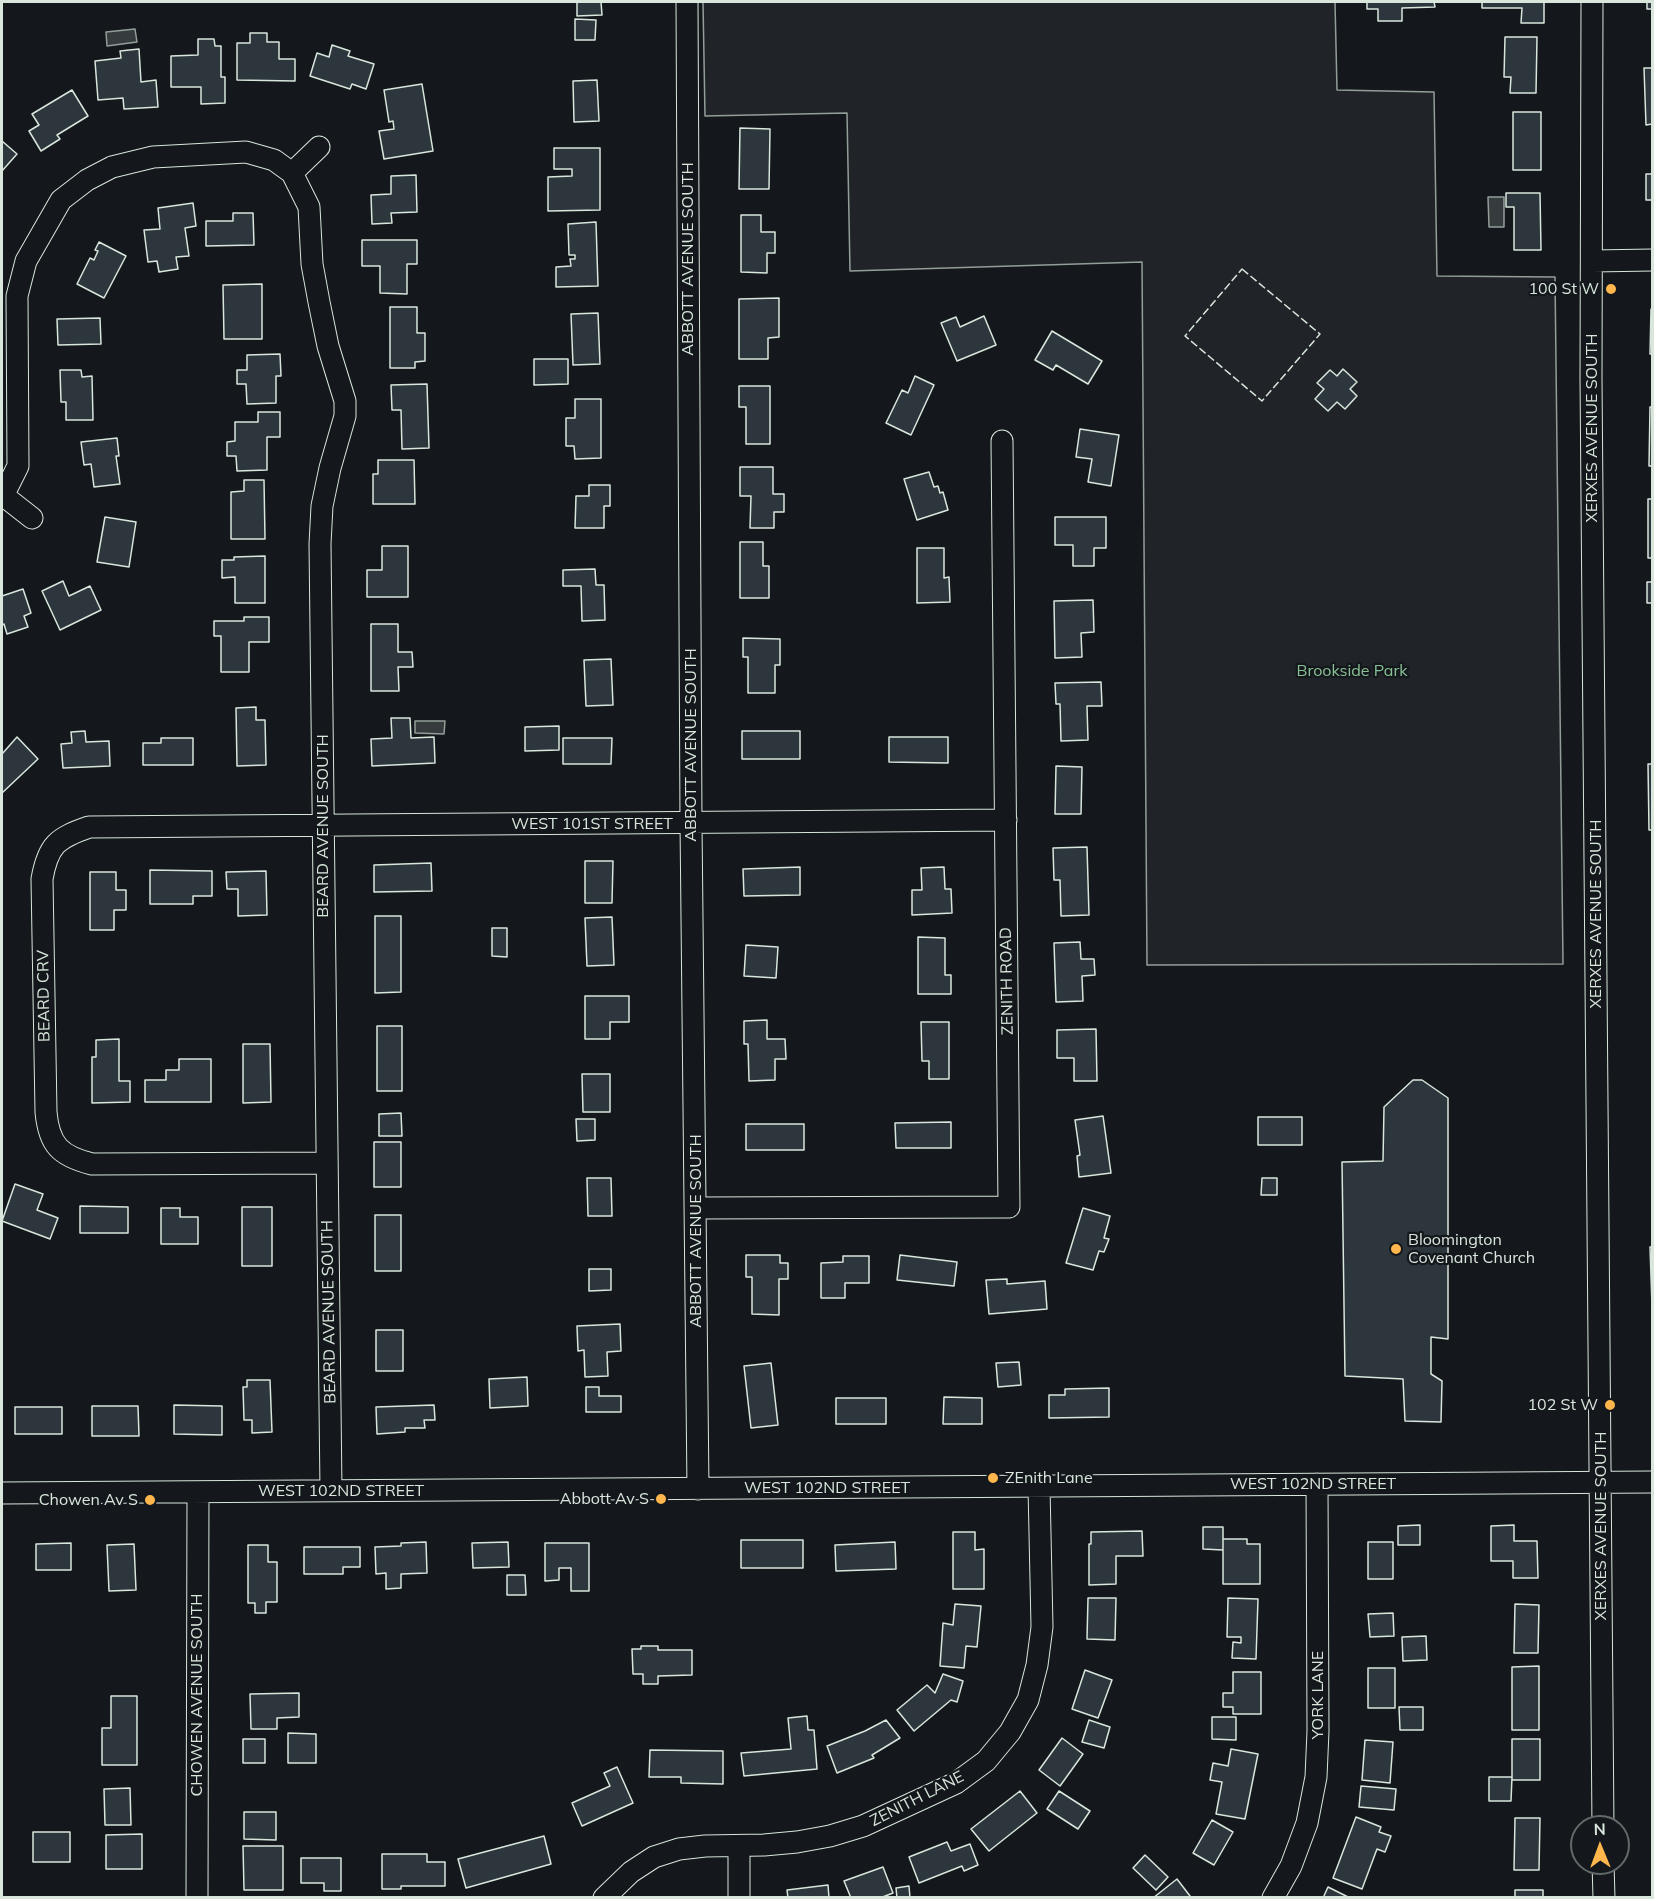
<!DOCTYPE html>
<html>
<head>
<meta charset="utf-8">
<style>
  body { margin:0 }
  #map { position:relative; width:1654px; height:1899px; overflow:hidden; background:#14181c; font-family:Mulish,sans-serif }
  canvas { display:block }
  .frame { position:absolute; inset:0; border:3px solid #d8e6dc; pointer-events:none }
  .north { position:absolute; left:1570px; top:1815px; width:60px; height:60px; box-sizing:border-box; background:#14181c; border:2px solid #626a69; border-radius:50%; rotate:359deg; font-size:16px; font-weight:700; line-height:24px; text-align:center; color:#d8e6dc }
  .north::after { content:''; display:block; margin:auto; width:21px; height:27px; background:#ffb74d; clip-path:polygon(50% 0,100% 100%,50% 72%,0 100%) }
</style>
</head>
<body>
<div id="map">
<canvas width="1654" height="1899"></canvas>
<div class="frame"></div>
<div class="north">N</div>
</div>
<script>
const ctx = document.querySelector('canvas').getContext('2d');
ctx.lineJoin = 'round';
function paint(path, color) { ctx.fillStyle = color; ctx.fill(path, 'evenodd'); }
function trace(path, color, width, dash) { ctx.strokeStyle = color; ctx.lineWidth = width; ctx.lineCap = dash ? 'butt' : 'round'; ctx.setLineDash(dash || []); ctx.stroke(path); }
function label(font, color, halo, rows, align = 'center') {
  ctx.font = font + ' Mulish,sans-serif'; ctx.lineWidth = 4.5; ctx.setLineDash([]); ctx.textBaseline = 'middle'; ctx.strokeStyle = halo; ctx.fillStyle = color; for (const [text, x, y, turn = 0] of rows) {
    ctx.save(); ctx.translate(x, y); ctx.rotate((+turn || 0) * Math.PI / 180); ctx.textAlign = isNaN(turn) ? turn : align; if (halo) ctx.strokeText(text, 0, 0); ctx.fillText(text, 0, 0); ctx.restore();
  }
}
const green = new Path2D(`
  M703 2H1335L1337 90 1434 92 1437 276 1555 277 1563 964 1147 965 1142 262 850 271 847 113 705 116Z`);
const water = new Path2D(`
  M135 29 137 42 107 46 106 32Z
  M1488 197H1504V227H1489Z
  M415 721H445L444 734 415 733Z`);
const building = new Path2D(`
  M577 2H601L602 15 577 16Z
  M1367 2H1434L1435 7 1402 8V21H1378V9H1367Z
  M1482 2H1544V23H1521L1522 8H1482Z
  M1647 2H1652V9H1647Z
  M575 19 596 20 595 40H575Z
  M250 33H267V42H279V59H295V81L237 80V43H250Z
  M1505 37H1537L1536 93H1510L1511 77H1504Z
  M198 39H214L215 46H221V77H225V103L201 104V87H171V56L198 55Z
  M332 45 350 51 348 56 374 64 366 89 352 84 350 89 310 76 317 53 329 57Z
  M139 49 141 82 156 80 158 107 124 109 123 98 98 100 95 61 121 58 120 51Z
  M1644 68H1652V124L1646 125Z
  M597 80 599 121 574 122 573 81Z
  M422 84 433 151 384 159 379 131 394 129 393 121 389 122 384 90Z
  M72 90 88 116 57 135 60 139 41 151 29 131 39 125 32 114Z
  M1513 112H1541V170H1513Z
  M740 128 770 129 769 189H739Z
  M2 141 17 154 2 171Z
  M554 148H600V210L548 211V177L572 176V169H554Z
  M1646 174H1652V200H1646Z
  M416 175 417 212 391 213 392 223 372 224 371 195 391 194V176Z
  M1506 193H1540L1541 250H1514V207H1506Z
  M193 203 196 226 185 228 189 256 176 257 178 269 159 272 157 261 148 262 144 230 160 229 158 208Z
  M233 213H253L254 245 206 246V221H233Z
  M741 215H761V232H775V253H767V273L741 272Z
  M596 222 598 286 556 287V267L571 266 570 259H575V255H569L568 224Z
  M362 240H417V264H407V294L380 293V266H362Z
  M99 242 126 256 104 298 77 284 90 258 94 260 98 251 95 250Z
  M262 284V339H224L223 285Z
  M779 298V337L768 338V359H739V299Z
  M390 307H417V333H425V361L415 362V368H390Z
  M1651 309H1652V354H1650Z
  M598 313 600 364 573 365 571 314Z
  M984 316 996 345 957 361 941 323 956 317 960 327Z
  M100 318 101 344 58 345 57 319Z
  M1052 331 1102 361 1088 384 1056 365 1053 370 1035 360Z
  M280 354 281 376H276V403L247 404 246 384H237V370H247V355Z
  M534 359H568V384L534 385Z
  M1343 369 1357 382 1350 389 1357 396 1345 409 1337 402 1328 411 1315 399 1324 389 1317 383 1330 370 1337 376Z
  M60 370H81L82 377 92 376 93 420H66V402H61Z
  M915 376 934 385 911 435 886 423 902 390 908 393Z
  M427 384 429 448 402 449 401 410H392L391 385Z
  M739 386H770V444H746V407H739Z
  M575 399H601V458L575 459 574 446H566V418H575Z
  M1650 407H1652V466H1649Z
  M258 412H280V437H267V470L237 471 236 456H227V442L235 441V422H258Z
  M1080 429 1119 435 1111 486 1088 482 1092 459 1076 457Z
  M117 438 119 456H116L120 484 94 487 91 464 84 465 81 442Z
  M378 460H414L415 504H373V474H378Z
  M740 467H773V494H784V512H774V528H750L751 496H740Z
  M929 472 934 487 938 486 940 493 943 492 948 510 917 520 904 479Z
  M244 480H264L265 539H231V492L244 491Z
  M589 485H610V506H604V528H575L576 496H589Z
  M1648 499H1652V558H1648Z
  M105 517 136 522 129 567 97 562Z
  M1055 517H1106V548H1094V566H1073V545H1055Z
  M740 542H763V566H769V598H740Z
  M382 546H408V597H367V570H382Z
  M917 548H944V578L949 577 950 602 917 603Z
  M265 556V603H235V577L222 578V560H234V557Z
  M595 569 596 585H604L605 620 582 621 581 586H563V570Z
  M63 581 69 596 90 586 101 610 60 630 42 591Z
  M1647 582H1652V603H1647Z
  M23 589 31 613 24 616 28 627 7 634 4 624 2 625V596Z
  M1093 600 1094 632 1081 633 1082 657 1055 658 1054 601Z
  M244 617H269V642H249V672H221V636H214V621H244Z
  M371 624H398V652H412L413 667H398L399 691H371Z
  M743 638 780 639V665H775V693H748V657H743Z
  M611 659 613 705 586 706 584 660Z
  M1101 682 1102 706H1087L1088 740 1061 741 1060 704H1056L1055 683Z
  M256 707V720H265L266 765 237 766 236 708Z
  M391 718H410L411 738 434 737 435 763 372 766 371 739 392 738Z
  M559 726V750L525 751V727Z
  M85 731 86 742 109 741 110 766 63 768 61 744 72 743 71 732Z
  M742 731H800V759H742Z
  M17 737 38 759 2 793V754Z
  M889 737H948V763L889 762Z
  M161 738H193V765H143V743H161Z
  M563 738H612L611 764H563Z
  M1648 764H1652V830H1649Z
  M1056 766 1082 767 1081 814H1055Z
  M1087 847 1089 915 1061 916 1060 880H1054L1053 848Z
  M585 861H613L612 903H585Z
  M431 863 432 891 374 892V865Z
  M800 867V895L744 896 743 869Z
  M944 867 945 889H951L952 913 912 915V890H922L921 868Z
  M150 870 212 871V896H193V904H150Z
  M266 871 267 915 238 916V889H227L226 872Z
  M90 872H116V890H126V910H114V930H90Z
  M375 916H401V992L375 993Z
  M612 917 614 965 587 966 585 918Z
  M492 928H507V957L492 956Z
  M918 937 945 938V975H951V994H918Z
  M1080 942 1081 959H1094L1095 975 1082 976 1083 1001 1056 1002 1054 943Z
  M746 945 778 947 776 978 744 976Z
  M585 996H629V1022H610V1039H585Z
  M767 1020V1039H785L786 1059H775V1080L749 1081 748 1044H744V1021Z
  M921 1022H949V1079H929V1061H922Z
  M377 1026H402V1091H377Z
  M1096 1029 1097 1081H1074V1058H1057V1030Z
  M119 1039V1081H130V1102L92 1103V1057H96V1040Z
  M243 1044H270L271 1102 243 1103Z
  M179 1059H211V1102H145V1080H166V1070H179Z
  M582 1074H610V1112H583Z
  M1413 1080H1422L1448 1098V1339L1431 1337V1374L1442 1381 1441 1422 1405 1421 1403 1379 1345 1376 1342 1162 1383 1161 1384 1107Z
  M401 1113 402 1136H379V1114Z
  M1103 1116 1111 1173 1079 1177 1077 1156 1080 1155 1075 1120Z
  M1258 1117H1302V1145H1258Z
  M576 1119H595V1140L577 1141Z
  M951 1122V1148H896L895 1123Z
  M746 1124H804V1150H746Z
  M374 1142H401V1187H374Z
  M587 1178H611L612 1216H588Z
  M1262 1178H1277V1195H1261Z
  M15 1184 43 1194 37 1210 58 1218 50 1239 2 1221Z
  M80 1206 128 1207V1233H80Z
  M242 1207H272V1266H242Z
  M161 1208H180V1217H198V1244H161Z
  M1083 1208 1110 1216 1104 1238 1109 1239 1104 1252 1099 1251 1093 1270 1066 1263Z
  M375 1215H401V1271H375Z
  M1650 1247H1652V1306Z
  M746 1255H780V1263H788V1279H779V1315L752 1314V1277H746Z
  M900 1255 957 1262 954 1286 897 1280Z
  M843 1256H869V1283H845V1298H821V1263L843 1262Z
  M589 1269H611V1290L589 1291Z
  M1007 1279V1284L1045 1281 1047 1309 989 1314 986 1280Z
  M620 1324 621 1351 607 1352 608 1376 585 1377 584 1350 578 1351 577 1326Z
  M376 1330H403V1371H376Z
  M1019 1362 1021 1385 998 1387 996 1363Z
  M771 1363 778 1425 751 1428 744 1366Z
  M527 1377 528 1406 490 1408 489 1379Z
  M247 1380H270L272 1432 252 1433V1420H244L243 1387H247Z
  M586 1387H599V1396H621V1412H586Z
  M1109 1388V1417L1049 1418V1395H1065V1389Z
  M944 1397 982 1398V1424H943Z
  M836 1398H886V1424H836Z
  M174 1405 222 1406V1435L174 1434Z
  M434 1405 435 1420H424L425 1428H405V1432L377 1434 376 1407Z
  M92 1406H138L139 1436H92Z
  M15 1407H62V1434H15Z
  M1420 1525V1545H1398V1526Z
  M1514 1525V1541H1537L1538 1578H1513V1561H1491V1526Z
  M1203 1527H1223V1550L1203 1549Z
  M1142 1531 1143 1556H1116V1584L1089 1585V1544H1091V1532Z
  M953 1532H975V1550L984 1549V1589H953Z
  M1223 1539H1247V1544H1260V1584H1223Z
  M741 1540H803V1568H741Z
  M426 1542 427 1573 401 1574V1588L386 1589V1573L376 1574 375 1547 401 1546V1543Z
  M508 1542 509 1567 473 1568 472 1543Z
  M895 1542 896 1569 836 1571 835 1545Z
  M1368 1542H1393V1579H1368Z
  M71 1543V1570H36V1544Z
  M545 1543H589V1591H571V1568H559V1580L545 1581Z
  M134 1544 136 1590 109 1591 107 1545Z
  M248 1545H268V1562H277V1602H266V1613H255V1603H248Z
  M304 1547H360V1567H343V1574H304Z
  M507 1575H525L526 1595H507Z
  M1088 1598H1116L1115 1640 1087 1639Z
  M1228 1598 1258 1599 1256 1659 1232 1658 1233 1642 1241 1643V1637H1227Z
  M955 1604 981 1606 977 1647 966 1646 964 1668 940 1666 943 1623 953 1625Z
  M1515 1604 1539 1605 1538 1653H1514Z
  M1393 1613 1394 1636 1370 1637 1368 1614Z
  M1426 1636 1427 1660 1403 1661 1402 1637Z
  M641 1646H658V1650H692V1675L658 1676V1684H643V1674H633L632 1649H641Z
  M1539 1666V1730H1512V1667Z
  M1368 1668H1395V1708H1368Z
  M1085 1670 1112 1680 1098 1718 1072 1709Z
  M1233 1672H1261V1714H1233V1707H1223V1693H1233Z
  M943 1674 963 1681 957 1702 951 1700 914 1731 897 1710 927 1685 935 1693Z
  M299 1693V1717L277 1718V1729H251L250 1694Z
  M111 1696H137V1765H102V1728H111Z
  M1399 1707H1423V1730H1400Z
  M807 1716 808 1730H814L817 1769 744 1776 741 1753 791 1749 788 1718Z
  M1212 1717H1236V1740L1212 1739Z
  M886 1720 900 1738 872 1755 874 1758 837 1773 827 1746 865 1731Z
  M1089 1720 1110 1727 1104 1748 1082 1742Z
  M288 1733 316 1734V1763H288Z
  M1062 1738 1083 1754 1060 1786 1039 1770Z
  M243 1739H265V1763H243Z
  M1512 1739H1540V1780H1512Z
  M1365 1740 1393 1742 1390 1783 1362 1780Z
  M1231 1749 1258 1754 1245 1819 1216 1814 1222 1782 1210 1780 1213 1763 1228 1766Z
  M650 1750 723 1751V1784L681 1783V1777H649Z
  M617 1767 633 1803 582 1826 572 1803 610 1786 604 1773Z
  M1489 1777H1512L1511 1801H1489Z
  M1361 1786 1396 1789 1394 1810 1359 1807Z
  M130 1788 131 1825H105L104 1789Z
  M1020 1791 1037 1813 989 1851 971 1829Z
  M1059 1791 1090 1811 1078 1829 1047 1809Z
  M244 1812H276V1840L244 1839Z
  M1356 1817 1381 1827 1379 1832 1391 1836 1385 1852 1377 1849 1362 1889 1333 1878Z
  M1515 1818H1540L1539 1870H1514Z
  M1212 1820 1233 1832 1214 1865 1193 1853Z
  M33 1832H70V1862H33Z
  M142 1834V1869H106V1835Z
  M544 1836 551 1864 466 1888 458 1859Z
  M947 1842 951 1851 970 1844 978 1865 964 1871 962 1866 919 1883 909 1857Z
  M243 1846H283V1890H244Z
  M382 1854H427V1862H445V1886H401V1889H382Z
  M1145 1855 1168 1877 1156 1890 1133 1868Z
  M301 1858H341V1891H324V1883H301Z
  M883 1867 893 1893 880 1898H851L844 1881Z
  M1177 1879 1190 1896 1187 1898H1153Z
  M828 1885 829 1898H788L787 1890Z
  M909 1886 910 1898H897L896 1888Z
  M1328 1887 1350 1898H1323Z
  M1515 1890H1543V1898H1515Z`);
const minor = new Path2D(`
  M687 2 691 823 698 1489
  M1592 2 1591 378 1603 1827
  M292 173 319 147
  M1593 261 1652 260
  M4 496 32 518
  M2 498 18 466 17 296 26 261 61 200 87 180 112 167 153 157 246 152 274 160 292 173 309 207 312 264 319 302 328 346 345 401V416L330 468 322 506 320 544 331 1491
  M327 1163 92 1164C60 1156 49 1145 46 1112L42 879C48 845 57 838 89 827L1006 820
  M696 1208 1009 1207 1002 441
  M2 1493 1652 1482
  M739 1846V1898
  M1603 1863 1604 1898
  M197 1898 198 1492
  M604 1898 631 1872 654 1857 679 1849 705 1846 764 1845 797 1842 830 1836 863 1826 956 1783 986 1761 1010 1732 1028 1700 1037 1665 1042 1627 1039 1487
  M1273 1898 1291 1866 1307 1823 1316 1777 1318 1731 1317 1484`);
const fence = new Path2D(`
  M1242 269 1320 334 1262 401 1185 336Z`);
const markers = [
  [1611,289,6,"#ffb74d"],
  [1396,1249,6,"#ffb74d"],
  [1610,1405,6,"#ffb74d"],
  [993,1478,6,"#ffb74d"],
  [661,1499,6,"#ffb74d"],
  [150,1500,6,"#ffb74d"]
];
const streetNames = [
  ["ABBOTT AVENUE SOUTH",688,259,-90],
  ["XERXES AVENUE SOUTH",1592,428,-90],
  ["ABBOTT AVENUE SOUTH",691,745,-90],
  ["WEST 101ST STREET",592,824],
  ["BEARD AVENUE SOUTH",323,826,-90],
  ["XERXES AVENUE SOUTH",1596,914,-90],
  ["ZENITH ROAD",1007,981,-91],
  ["BEARD CRV",44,996,-91],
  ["ABBOTT AVENUE SOUTH",696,1231,-90],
  ["BEARD AVENUE SOUTH",329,1312,-91],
  ["WEST 102ND STREET",1313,1484],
  ["WEST 102ND STREET",827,1488],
  ["WEST 102ND STREET",341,1491],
  ["XERXES AVENUE SOUTH",1601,1526,-90],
  ["CHOWEN AVENUE SOUTH",197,1695,-90],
  ["YORK LANE",1318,1695,-90],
  ["ZENITH LANE",917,1799,-27]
];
const poiNames = [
  ["100 St W",1599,289],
  ["Bloomington",1408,1240,"left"],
  ["Covenant Church",1408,1258,"left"],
  ["102 St W",1598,1405],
  ["ZEnith Lane",1005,1478,"left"],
  ["Abbott Av S",649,1499],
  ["Chowen Av S",138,1500]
];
const parkNames = [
  ["Brookside Park",1352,671]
];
paint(green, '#202428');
trace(green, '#939e99', 1.5);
paint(water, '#363b3e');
trace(water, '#939e99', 1.5);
paint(building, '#2c363c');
trace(building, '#d8e6dc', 1.5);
trace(minor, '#d8e6dc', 23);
trace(minor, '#14181c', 21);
trace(fence, '#d8e6dc', 1.5, [8, 3]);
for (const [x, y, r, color] of markers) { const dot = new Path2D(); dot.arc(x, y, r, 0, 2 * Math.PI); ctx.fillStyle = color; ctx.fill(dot); trace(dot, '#14181c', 2); }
label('16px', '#d8e6dc', '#14181c', streetNames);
label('16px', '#d8e6dc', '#14181c', poiNames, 'right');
label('16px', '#8ac095', '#14181c', parkNames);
</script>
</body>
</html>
